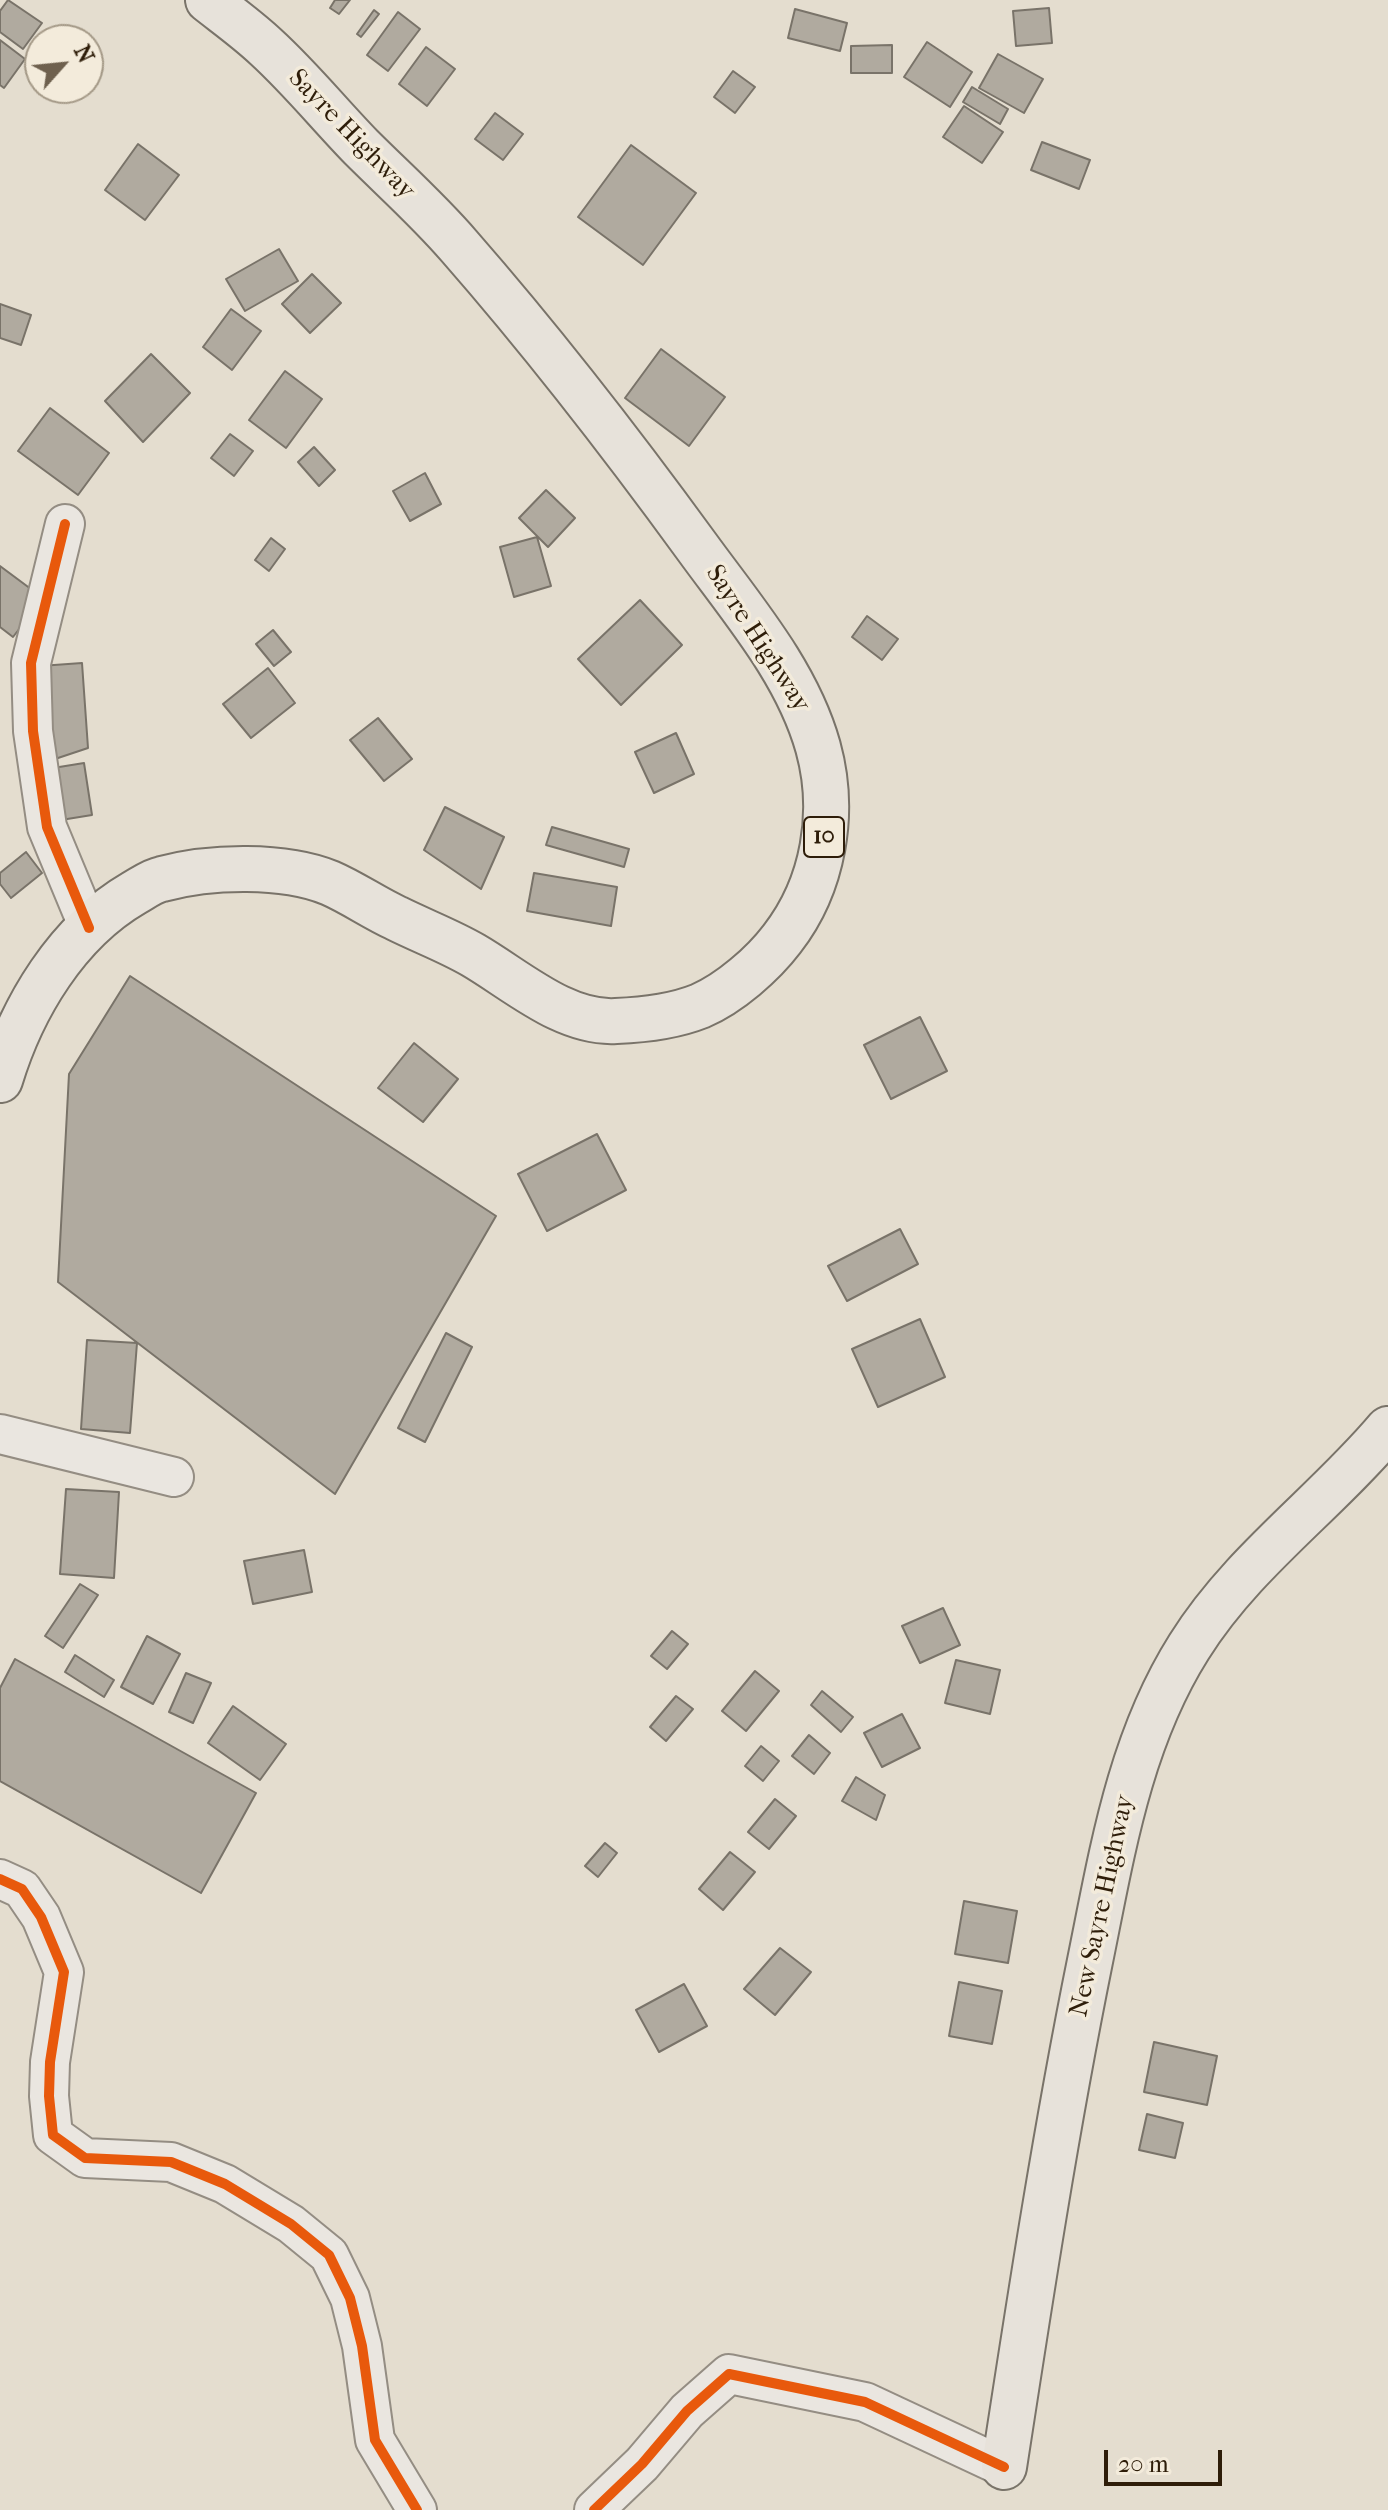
<!DOCTYPE html>
<html>
<head>
<meta charset="utf-8">
<style>
  body { margin:0 }
  #map { position:relative; width:1388px; height:2510px; overflow:hidden; background:#e4ddcf; font-family:"IM FELL French Canon",serif }
  canvas { display:block }
  .north { position:absolute; left:24px; top:24px; width:80px; height:80px; box-sizing:border-box; background:#f3ebdb; border:2px solid #a49987; border-radius:50%; rotate:63deg; font-size:22px; font-weight:700; line-height:32px; text-align:center; color:#2e1d09 }
  .north::after { content:''; display:block; margin:auto; width:28px; height:36px; background:#6e604e; clip-path:polygon(50% 0,100% 100%,50% 72%,0 100%) }
  .scale { position:absolute; left:1104px; top:2450px; width:118px; height:36px; box-sizing:border-box; border:4px solid #2e1d09; border-top:0; padding-left:10px; font-size:24px; line-height:28px; white-space:nowrap; color:#2e1d09; -webkit-text-stroke:6px #f3ebdb; paint-order:stroke }
</style>
</head>
<body>
<div id="map">
<canvas width="1388" height="2510"></canvas>
<div class="north">N</div>
<div class="scale">20 m</div>
</div>
<script>
const ctx = document.querySelector('canvas').getContext('2d');
ctx.lineJoin = 'round';
function paint(path, color) { ctx.fillStyle = color; ctx.fill(path, 'evenodd'); }
function trace(path, color, width, dash) { ctx.strokeStyle = color; ctx.lineWidth = width; ctx.lineCap = dash ? 'butt' : 'round'; ctx.setLineDash(dash || []); ctx.stroke(path); }
function label(font, color, halo, rows, align = 'center') {
  ctx.font = font + ' "IM FELL French Canon",serif'; ctx.lineWidth = 7; ctx.setLineDash([]); ctx.textBaseline = 'middle'; ctx.strokeStyle = halo; ctx.fillStyle = color; for (const [text, x, y, turn = 0] of rows) {
    ctx.save(); ctx.translate(x, y); ctx.rotate((+turn || 0) * Math.PI / 180); ctx.textAlign = isNaN(turn) ? turn : align; if (halo) ctx.strokeText(text, 0, 0); ctx.fillText(text, 0, 0); ctx.restore();
  }
}
const building = new Path2D(`
  M8 0 42 23 23 49 0 32V11Z
  M335 0H350L339 14 330 8Z
  M1049 8 1052 43 1016 46 1013 11Z
  M795 9 847 23 840 51 788 38Z
  M374 10 379 14 361 37 357 34Z
  M398 12 420 29 388 71 367 55Z
  M0 40 25 59 4 88 0 85Z
  M927 42 972 72 950 107 904 77Z
  M892 45V73H851V46Z
  M426 47 455 69 427 106 399 84Z
  M998 54 1043 79 1024 113 979 88Z
  M733 71 755 87 735 113 714 97Z
  M972 87 1008 109 1000 124 963 102Z
  M964 106 1003 132 982 163 943 137Z
  M495 113 523 134 503 160 475 139Z
  M1042 142 1090 160 1079 189 1031 170Z
  M138 144 179 175 145 220 105 190Z
  M631 145 696 193 643 265 578 217Z
  M279 249 298 281 245 311 226 279Z
  M312 274 341 303 310 333 282 304Z
  M0 304 31 315 21 345 0 338Z
  M231 309 261 331 232 370 203 347Z
  M661 349 725 397 689 446 625 398Z
  M151 354 190 393 143 442 105 401Z
  M285 371 322 399 286 448 249 420Z
  M50 408 109 453 78 495 18 451Z
  M230 434 253 451 234 476 211 458Z
  M314 447 335 470 319 486 298 462Z
  M425 473 441 504 410 521 393 491Z
  M546 490 575 518 548 547 519 518Z
  M537 537 551 586 514 597 500 547Z
  M271 538 285 549 269 571 255 560Z
  M0 566 43 598 13 637 0 627Z
  M640 600 682 645 621 705 578 659Z
  M867 616 898 639 882 660 852 637Z
  M273 630 291 652 274 666 256 644Z
  M82 663 88 748 46 762 40 666Z
  M268 668 295 703 251 738 223 704Z
  M378 718 412 759 384 781 350 740Z
  M676 733 694 774 654 793 635 752Z
  M84 763 92 815 61 820 53 768Z
  M445 807 504 837 481 889 424 850Z
  M552 827 629 849 624 867 546 845Z
  M26 852 42 873 11 898 0 884V873Z
  M534 873 617 887 611 926 527 911Z
  M130 976 496 1216 335 1494 58 1282 69 1074Z
  M920 1017 947 1071 891 1099 864 1045Z
  M414 1043 458 1079 423 1122 378 1088Z
  M597 1134 626 1190 547 1231 518 1174Z
  M900 1229 918 1264 847 1301 828 1266Z
  M920 1319 945 1377 878 1407 852 1349Z
  M446 1333 472 1347 425 1442 398 1428Z
  M87 1340 137 1343 130 1433 81 1429Z
  M66 1489 119 1492 114 1578 60 1574Z
  M304 1550 312 1592 253 1604 244 1561Z
  M80 1584 98 1595 63 1648 45 1636Z
  M943 1608 960 1645 920 1663 902 1626Z
  M672 1631 688 1644 667 1669 651 1656Z
  M147 1636 180 1654 153 1704 121 1687Z
  M75 1655 114 1680 104 1697 65 1672Z
  M15 1659 256 1793 201 1893 0 1781V1688Z
  M956 1660 1000 1670 990 1714 945 1703Z
  M755 1671 779 1691 746 1731 722 1711Z
  M186 1673 211 1683 193 1723 169 1712Z
  M822 1691 853 1717 841 1732 811 1705Z
  M676 1696 693 1709 666 1741 650 1727Z
  M233 1706 286 1744 260 1780 208 1743Z
  M902 1714 920 1748 882 1767 864 1733Z
  M809 1735 830 1753 814 1774 792 1756Z
  M761 1746 779 1761 763 1781 745 1766Z
  M856 1777 885 1795 876 1820 842 1801Z
  M775 1799 796 1816 769 1849 748 1832Z
  M605 1843 617 1853 598 1877 585 1866Z
  M730 1852 755 1872 723 1910 699 1889Z
  M964 1901 1017 1911 1008 1963 955 1954Z
  M780 1948 811 1972 775 2015 744 1989Z
  M959 1982 1002 1991 992 2044 949 2036Z
  M684 1984 707 2026 659 2052 636 2010Z
  M1154 2042 1217 2056 1207 2105 1144 2092Z
  M1147 2114 1183 2123 1175 2158 1139 2150Z`);
const minor = new Path2D(`
  M65 524 31 663 33 731 47 827 89 928
  M0 1434 174 1477
  M0 1879 22 1889 41 1917 64 1972 50 2062 49 2096 53 2135 85 2158 171 2162 225 2184 291 2224 329 2255 350 2298 362 2346 375 2440 417 2510
  M594 2510 642 2464 687 2411 729 2374 865 2402 1004 2467`);
const major = new Path2D(`
  M1004 2467C1030 2298 1056 2129 1090 1961 1112 1853 1129 1742 1189 1647 1242 1562 1325 1504 1388 1429`);
const highway = new Path2D(`
  M0 1080C22 1007 67 932 134 893 143 888 152 881 162 879 210 866 284 864 330 883 353 893 374 908 396 918 422 931 449 941 473 955 516 980 564 1024 616 1021 643 1020 675 1016 700 1006 730 993 763 964 782 939 824 885 836 812 818 747 797 672 742 609 697 547 622 444 543 342 459 246 429 211 394 180 361 147 329 114 300 78 266 47 248 30 227 15 208 0`);
const cycleway = new Path2D(`
  M65 524 31 663 33 731 47 827 89 928
  M0 1879 22 1889 41 1917 64 1972 50 2062 49 2096 53 2135 85 2158 171 2162 225 2184 291 2224 329 2255 350 2298 362 2346 375 2440 417 2510
  M594 2510 642 2464 687 2411 729 2374 865 2402 1004 2467`);
const shields = [
  [824,837,40]
];
const shieldNames = [
  ["10",824,837]
];
const streetNames = [
  ["Sayre Highway",351,135,46],
  ["Sayre Highway",757,639,57],
  ["New Sayre Highway",1103,1906,-78]
];
paint(building, '#b0aa9f');
trace(building, '#797369', 2);
trace(minor, '#948d83', 42);
trace(major, '#797369', 48);
trace(highway, '#797369', 48);
trace(minor, '#eae6e0', 38);
trace(major, '#e7e2da', 44);
trace(highway, '#e7e2da', 44);
trace(cycleway, '#e8590c', 10);
for (const [x, y, w] of shields) { const box = new Path2D(); box.roundRect(x - w / 2, y - 20, w, 40, 6); ctx.fillStyle = '#f3ebdb'; ctx.fill(box); trace(box, '#2e1d09', 2); }
label('bold 24px', '#2e1d09', null, shieldNames);
label('26px', '#2e1d09', '#f3ebdb', streetNames);
</script>
</body>
</html>
